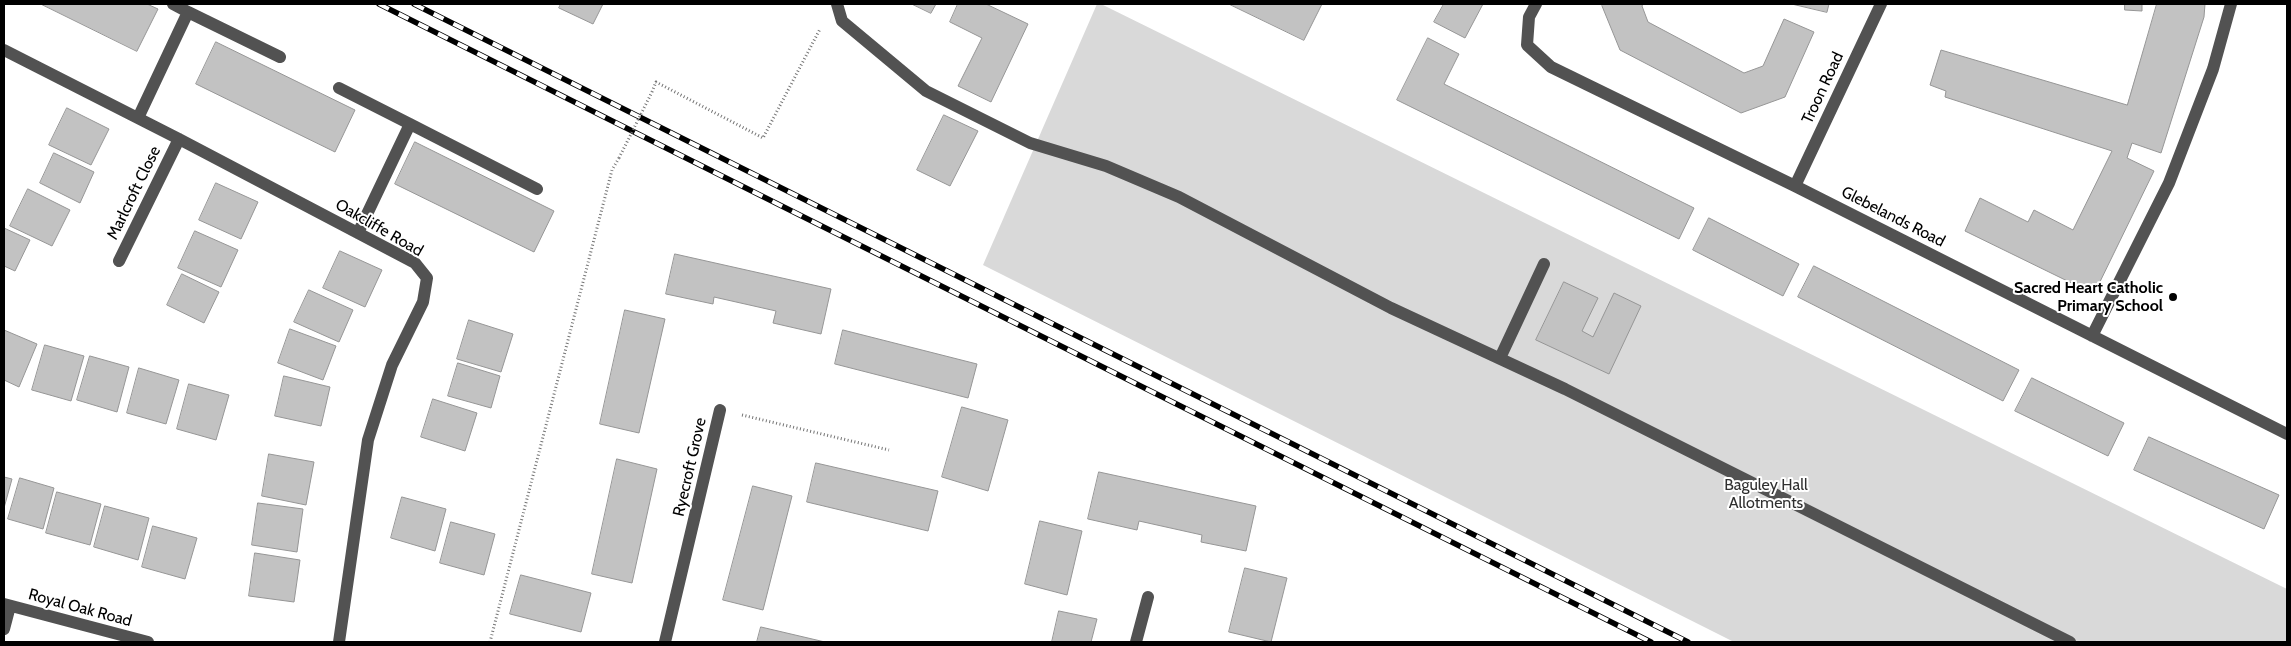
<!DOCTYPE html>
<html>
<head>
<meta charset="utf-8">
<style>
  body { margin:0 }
  #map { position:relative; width:2291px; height:646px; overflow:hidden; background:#fff; font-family:Cabin,sans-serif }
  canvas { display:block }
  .frame { position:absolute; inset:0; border:5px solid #000; pointer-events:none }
</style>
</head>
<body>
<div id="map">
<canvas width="2291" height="646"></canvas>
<div class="frame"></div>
</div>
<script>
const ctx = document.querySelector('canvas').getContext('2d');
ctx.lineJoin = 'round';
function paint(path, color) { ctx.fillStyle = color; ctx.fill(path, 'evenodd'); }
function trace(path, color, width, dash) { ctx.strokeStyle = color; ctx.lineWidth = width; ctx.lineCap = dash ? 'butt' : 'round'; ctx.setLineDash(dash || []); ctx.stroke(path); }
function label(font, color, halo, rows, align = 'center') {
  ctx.font = font + ' Cabin,sans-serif'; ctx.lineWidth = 4; ctx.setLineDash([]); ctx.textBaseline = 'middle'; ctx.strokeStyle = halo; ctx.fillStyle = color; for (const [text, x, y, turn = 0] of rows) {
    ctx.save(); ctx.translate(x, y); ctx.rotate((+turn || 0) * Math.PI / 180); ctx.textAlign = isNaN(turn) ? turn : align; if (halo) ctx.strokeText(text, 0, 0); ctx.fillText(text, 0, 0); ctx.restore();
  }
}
const green = new Path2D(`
  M1097 4H1101L2287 589V642H1734L983 265Z`);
const building = new Path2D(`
  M41 4H147L158 9 137 51Z
  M561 4H603L593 24 559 8Z
  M912 4H936L931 13Z
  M958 4H986L1028 24 991 102 958 86 982 38 950 22Z
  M1229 4H1322L1304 40Z
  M1444 4H1483L1465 38 1434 22Z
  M1603 4H1643L1642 6 1648 22 1744 73 1763 66 1784 19 1814 32 1785 97 1741 113 1620 50 1602 6Z
  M1792 4H1829L1827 12Z
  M2125 4H2142V11L2125 10Z
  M2157 4H2205L2204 17 2161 153 2132 143 2127 158 2154 171 2094 294 1965 231 1980 198 2028 222 2034 210 2073 230 2112 151 1945 97 1946 91 1930 85 1941 50 2127 105Z
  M1428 38 1459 54 1444 84 1694 208 1679 239 1397 100Z
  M216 42 355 110 335 152 196 84Z
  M67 108 109 129 91 165 49 145Z
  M944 115 978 131 950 186 917 170Z
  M415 142 554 211 534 252 395 184Z
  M54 153 94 172 80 203 40 183Z
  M216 183 258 202 241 239 199 220Z
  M28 189 70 210 52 246 10 226Z
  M1709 218 1799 264 1783 296 1693 250Z
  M4 228 30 240 15 271 4 266Z
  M195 231 238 250 221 287 178 268Z
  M340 251 382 270 365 307 323 288Z
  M675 254 831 289 821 334 773 323 776 311 714 297 713 304 666 294Z
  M1814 266 2019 370 2003 401 1798 297Z
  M182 274 219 292 204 323 167 305Z
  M1564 282 1598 298 1582 331 1593 337 1614 293 1641 306 1609 374 1536 340Z
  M309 290 353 310 339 342 294 322Z
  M625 310 665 319 639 433 600 424Z
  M469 320 513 334 501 372 457 359Z
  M290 329 336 346 323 380 278 363Z
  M4 330 37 344 19 387 4 380Z
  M843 330 977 364 968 398 835 364Z
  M45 345 84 356 71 401 32 390Z
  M90 356 129 367 117 412 77 400Z
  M458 363 500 376 491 408 448 396Z
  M139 368 179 380 166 424 127 413Z
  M284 376 330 387 321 426 275 416Z
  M2032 378 2124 423 2108 456 2015 411Z
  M189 384 229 395 216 440 177 429Z
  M433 399 477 413 465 451 421 437Z
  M962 407 1008 420 988 491 942 477Z
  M2149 437 2279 495 2264 529 2134 470Z
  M269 454 314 462 306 505 262 496Z
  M617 459 657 469 632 583 592 574Z
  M816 463 938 491 928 531 807 502Z
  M1099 472 1256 506 1246 551 1201 542 1202 535 1139 521 1137 530 1088 519Z
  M4 477 12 479 4 508Z
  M20 478 54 488 43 529 8 519Z
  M753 486 792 496 763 610 723 600Z
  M57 492 101 504 90 545 46 533Z
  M402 497 446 509 435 551 391 538Z
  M258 503 303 509 297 552 252 545Z
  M105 506 149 518 138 560 94 547Z
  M1040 521 1082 531 1067 595 1025 584Z
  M451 522 495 534 484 575 440 563Z
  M153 526 197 538 185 579 142 567Z
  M255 553 300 560 294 602 249 596Z
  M1245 568 1287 578 1271 642 1229 632Z
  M521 575 591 593 581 632 510 614Z
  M1059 611 1097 619 1091 642H1052Z
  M761 627 825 642H757Z`);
const path = new Path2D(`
  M652 92 656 82 763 138 820 29
  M742 415 889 450
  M490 642 612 170 619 158`);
const minor = new Path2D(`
  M173 4 188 12
  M837 4 842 21 926 91 1030 143 1106 166 1179 197 1391 308 1565 389 2070 642
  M1536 4 1529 17 1527 45 1551 67 1795 186 2287 434
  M4 50 179 139 415 263 427 278 423 302 392 365 368 440 339 642
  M339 88 410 124
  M138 118 188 12 280 57
  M1795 186 1881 4
  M358 233 410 124 537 189
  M119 261 179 139
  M2092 336 2169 183 2213 69 2231 4
  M1500 358 1544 264
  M4 604 148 642
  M4 629 10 606
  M665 642 720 410
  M1136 642 1148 597`);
const rail = new Path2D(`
  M379 4 1651 642
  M414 4 1688 642`);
const pathBridge = new Path2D(`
  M619 158 652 92`);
const markers = [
  [2173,297,5,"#000"]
];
const streetNames = [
  ["Troon Road",1823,88,-65],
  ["Marlcroft Close",134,193,-64],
  ["Glebelands Road",1893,217,27],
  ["Oakcliffe Road",379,228,30],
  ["Ryecroft Grove",690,467,-77],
  ["Royal Oak Road",80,608,15]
];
const poiNames = [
  ["Sacred Heart Catholic",2163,288],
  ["Primary School",2163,306]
];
const parkNames = [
  ["Baguley Hall",1766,485],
  ["Allotments",1766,503]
];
paint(green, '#d9d9d9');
paint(building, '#c2c2c2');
trace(building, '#969696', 1);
trace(path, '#747474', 3, [1, 2.5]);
trace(minor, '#525252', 12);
trace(rail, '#000', 5.5);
trace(rail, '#fff', 4, [11]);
trace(pathBridge, '#747474', 3, [1, 2.5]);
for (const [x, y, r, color] of markers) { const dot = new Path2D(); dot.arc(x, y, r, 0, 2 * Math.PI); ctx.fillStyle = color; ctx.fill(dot); trace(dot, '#fff', 2); }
label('16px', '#000', '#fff', streetNames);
label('bold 16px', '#000', '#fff', poiNames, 'right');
label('16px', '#303030', '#fff', parkNames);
</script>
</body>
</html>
